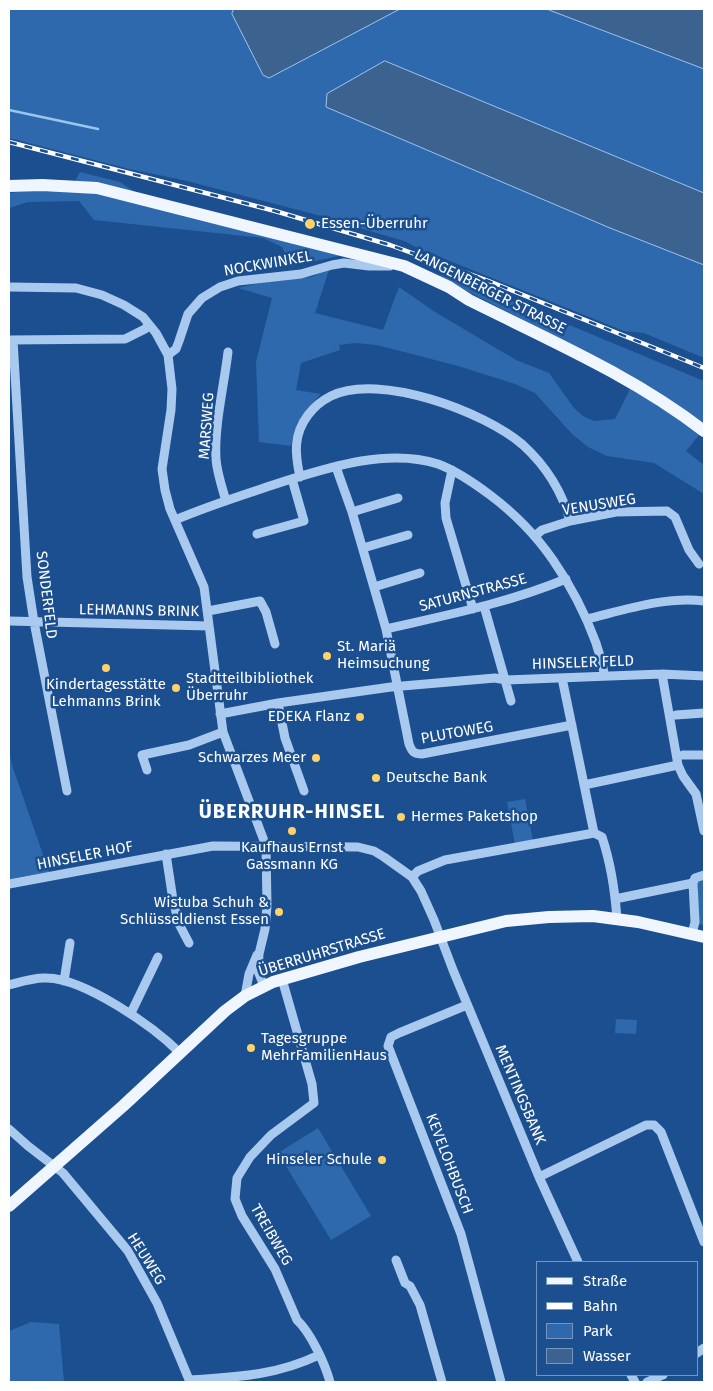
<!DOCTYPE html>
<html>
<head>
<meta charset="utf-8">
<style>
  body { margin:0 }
  #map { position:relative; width:713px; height:1391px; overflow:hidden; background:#1b4f8f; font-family:"Fira Sans",sans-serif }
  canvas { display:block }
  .frame { position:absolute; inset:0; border:10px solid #fff; pointer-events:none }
  .legend { position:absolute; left:536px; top:1261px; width:162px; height:115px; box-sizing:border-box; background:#1b4f8f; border:1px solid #7695bc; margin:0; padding:6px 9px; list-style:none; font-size:15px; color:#fff }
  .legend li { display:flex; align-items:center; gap:10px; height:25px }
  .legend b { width:25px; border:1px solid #7695bc }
</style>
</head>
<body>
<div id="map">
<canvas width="713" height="1391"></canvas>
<div class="frame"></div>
<ul class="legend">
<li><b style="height:6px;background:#f0f6ff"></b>Straße</li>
<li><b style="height:6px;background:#fff"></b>Bahn</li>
<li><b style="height:14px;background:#2e69ad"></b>Park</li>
<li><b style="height:14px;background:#3c6290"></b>Wasser</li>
</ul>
</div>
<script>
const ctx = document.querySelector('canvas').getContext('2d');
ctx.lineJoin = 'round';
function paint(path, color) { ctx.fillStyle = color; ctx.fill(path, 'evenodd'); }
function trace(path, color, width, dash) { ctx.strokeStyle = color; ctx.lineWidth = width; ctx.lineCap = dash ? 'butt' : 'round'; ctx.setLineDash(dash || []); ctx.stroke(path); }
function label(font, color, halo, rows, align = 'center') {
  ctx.font = font + ' "Fira Sans",sans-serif'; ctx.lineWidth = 5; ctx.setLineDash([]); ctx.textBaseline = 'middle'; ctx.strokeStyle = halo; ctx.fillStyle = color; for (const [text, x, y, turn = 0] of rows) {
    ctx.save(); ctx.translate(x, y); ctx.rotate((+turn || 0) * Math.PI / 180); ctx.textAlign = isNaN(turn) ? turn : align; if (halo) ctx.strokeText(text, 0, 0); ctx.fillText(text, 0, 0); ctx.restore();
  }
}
const green = new Path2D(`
  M9 9H704V358L644 333 624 331 420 249 404 241 349 225 325 217 183 180 129 169 9 138Z
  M80 172 120 182 139 195 74 183Z
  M83 189 344 255 291 266 282 247 263 238 94 220 79 201 28 202 9 208V193L39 190Z
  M329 270 315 313 383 330 399 287 435 312 516 360 549 373 574 408 583 416 594 421 615 419 630 389 678 416 700 434 686 451 704 465V494L654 463 607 456 588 447 573 435 535 393 515 384 458 366 377 345 356 343 339 345 340 350 301 363 296 390 321 394C302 414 298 418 291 446L259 442 256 362 272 298 238 288 268 281 311 277Z
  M438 274 478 287 704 381V430L625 372 459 287Z
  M9 751 12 765 49 872 9 879Z
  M525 799 533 841 515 844 507 802Z
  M698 880H704V925L697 924Z
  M616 1019 637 1020 636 1034 615 1033Z
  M318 1128 371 1216 331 1240 278 1153Z
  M31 1322 59 1324 64 1382H9V1331Z`);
const water = new Path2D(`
  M234 9H400L269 78 263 75 232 14Z
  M549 9H704V69L549 10Z
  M385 61 704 193V265L610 228 326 107 327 94Z`);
const stream = new Path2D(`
  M9 110 98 129`);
const minor = new Path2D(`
  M9 287 76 288 102 295 124 305 143 317 156 333 168 355 172 389 171 410 162 469 165 490 170 509 204 587 223 732 266 846 267 906 265 929 259 954 258 971 264 986
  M9 340 125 339 145 329 149 325
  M13 340 27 577 34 622 67 791
  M168 355 176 349 179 341 188 314 202 298 220 287 238 281 301 274 332 265 344 263 369 266H390
  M336 467 352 512 386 629 409 744C412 752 414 754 422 754L572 725
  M452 470 445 503 446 518 473 609
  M300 477C295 454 293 435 308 415 314 407 321 401 331 396 379 372 485 412 523 445 547 467 562 491 570 521
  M226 501C222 487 217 473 216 459 214 426 224 386 228 352
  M352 512 398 498
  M175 520C210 505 246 494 282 482 330 467 388 448 438 464 457 471 474 483 490 495 514 513 535 534 553 560 571 586 585 613 596 643 599 654 604 665 604 676
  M257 534 304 521 292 479
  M535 536 542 530 570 521 616 512 667 511 675 517 689 550 699 564
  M363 548 408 535
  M374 587 420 573
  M484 606 511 701
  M208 611 260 601 266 612 275 644
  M587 619C624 610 666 596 704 601
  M9 621 209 626
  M386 629C447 615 508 603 566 579
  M662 674 678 765 683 776 696 794 704 831
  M562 678 594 833
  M278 703 285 738 304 791
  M220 714 278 703 391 687 495 678 506 680 662 674 704 676
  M676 715 704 713
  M683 755H704
  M147 770 142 755 189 745 223 732
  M584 785 678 765
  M166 854 173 900 179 924 189 943
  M412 877 418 871 445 860 594 833 602 837C611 864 615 891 617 919
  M693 883 695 878 704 875
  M9 884 213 846 358 847 374 851 384 857 412 877 421 891 434 920 453 970 539 1177 578 1262
  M615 899 693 883 695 922 692 934
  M282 979 312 1084 314 1103 271 1135 250 1157 237 1178 235 1199 242 1216 275 1269 297 1320C311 1333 325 1364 330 1382
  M64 981 70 943
  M9 985C20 982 35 977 47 978 85 979 153 1026 180 1053
  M245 996 249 974 257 955
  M467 1005 399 1033 391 1037 388 1046 461 1234 501 1382
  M131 1013 158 957
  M9 1129 28 1146 63 1173 128 1251 157 1303 190 1382
  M539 1177 646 1125H654L661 1132 704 1242
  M396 1260 405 1283 410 1286 420 1305 442 1382
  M697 1353 704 1348
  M631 1375 635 1382
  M189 1380C236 1377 275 1376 319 1355
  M647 1382 663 1375`);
const major = new Path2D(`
  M9 186 42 185 97 188 404 266 449 287 469 300C549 340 633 376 704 431
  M9 1206 123 1106 225 1011 245 996 273 982 359 957 506 921 549 917 593 916 638 922 704 937`);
const rail = new Path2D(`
  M9 142 275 211 390 245 486 280 704 368`);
const markers = [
  [310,224,6,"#ffd166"],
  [327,656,5,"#ffd166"],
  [106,668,5,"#ffd166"],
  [176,688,5,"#ffd166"],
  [360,717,5,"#ffd166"],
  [316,758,5,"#ffd166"],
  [376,778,5,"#ffd166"],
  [401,817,5,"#ffd166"],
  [292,831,5,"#ffd166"],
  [279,912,5,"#ffd166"],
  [251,1048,5,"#ffd166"],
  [382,1160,5,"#ffd166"]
];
const poiNames = [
  ["Essen-Überruhr",321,224],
  ["St. Mariä",337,647],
  ["Heimsuchung",337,664],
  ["Stadtteilbibliothek",186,679],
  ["Überruhr",186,696],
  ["Kindertagesstätte",106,685,"center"],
  ["Lehmanns Brink",106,702,"center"],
  ["EDEKA Flanz",350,717,"right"],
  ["Schwarzes Meer",306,758,"right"],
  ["Deutsche Bank",386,778],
  ["Hermes Paketshop",411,817],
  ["Kaufhaus Ernst",292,848,"center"],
  ["Gassmann KG",292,865,"center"],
  ["Wistuba Schuh &",269,903,"right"],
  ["Schlüsseldienst Essen",269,920,"right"],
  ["Tagesgruppe",261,1039],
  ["MehrFamilienHaus",261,1056],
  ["Hinseler Schule",372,1160,"right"]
];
const streetNames = [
  ["NOCKWINKEL",268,264,-10],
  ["LANGENBERGER STRASSE",490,292,27],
  ["MARSWEG",207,426,-86],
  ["VENUSWEG",599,505,-9],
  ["SATURNSTRASSE",473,593,-15],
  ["SONDERFELD",46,595,83],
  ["LEHMANNS BRINK",139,611,1],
  ["HINSELER FELD",583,663,-2],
  ["PLUTOWEG",457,733,-10],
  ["HINSELER HOF",85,856,-11],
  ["ÜBERRUHRSTRASSE",322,953,-17],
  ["MENTINGSBANK",520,1095,67],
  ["KEVELOHBUSCH",449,1164,69],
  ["TREIBWEG",271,1235,60],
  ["HEUWEG",146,1259,58]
];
const districtNames = [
  ["ÜBERRUHR-HINSEL",292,812]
];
paint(green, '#2e69ad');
paint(water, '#3c6290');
trace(water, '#9cc4f0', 1);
trace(stream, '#9cc4f0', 2.5);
trace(minor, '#a9c9ee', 9);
trace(major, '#f0f6ff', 12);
trace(rail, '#fff', 4.5);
trace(rail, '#1b4f8f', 2.5, [8]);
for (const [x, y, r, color] of markers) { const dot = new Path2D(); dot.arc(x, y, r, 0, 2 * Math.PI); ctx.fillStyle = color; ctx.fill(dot); trace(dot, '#1b4f8f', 2); }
label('15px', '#fff', '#1b4f8f', poiNames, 'left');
label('15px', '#fff', '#1b4f8f', streetNames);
ctx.letterSpacing = '1px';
label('bold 20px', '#fff', '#1b4f8f', districtNames);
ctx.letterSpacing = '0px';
</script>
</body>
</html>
